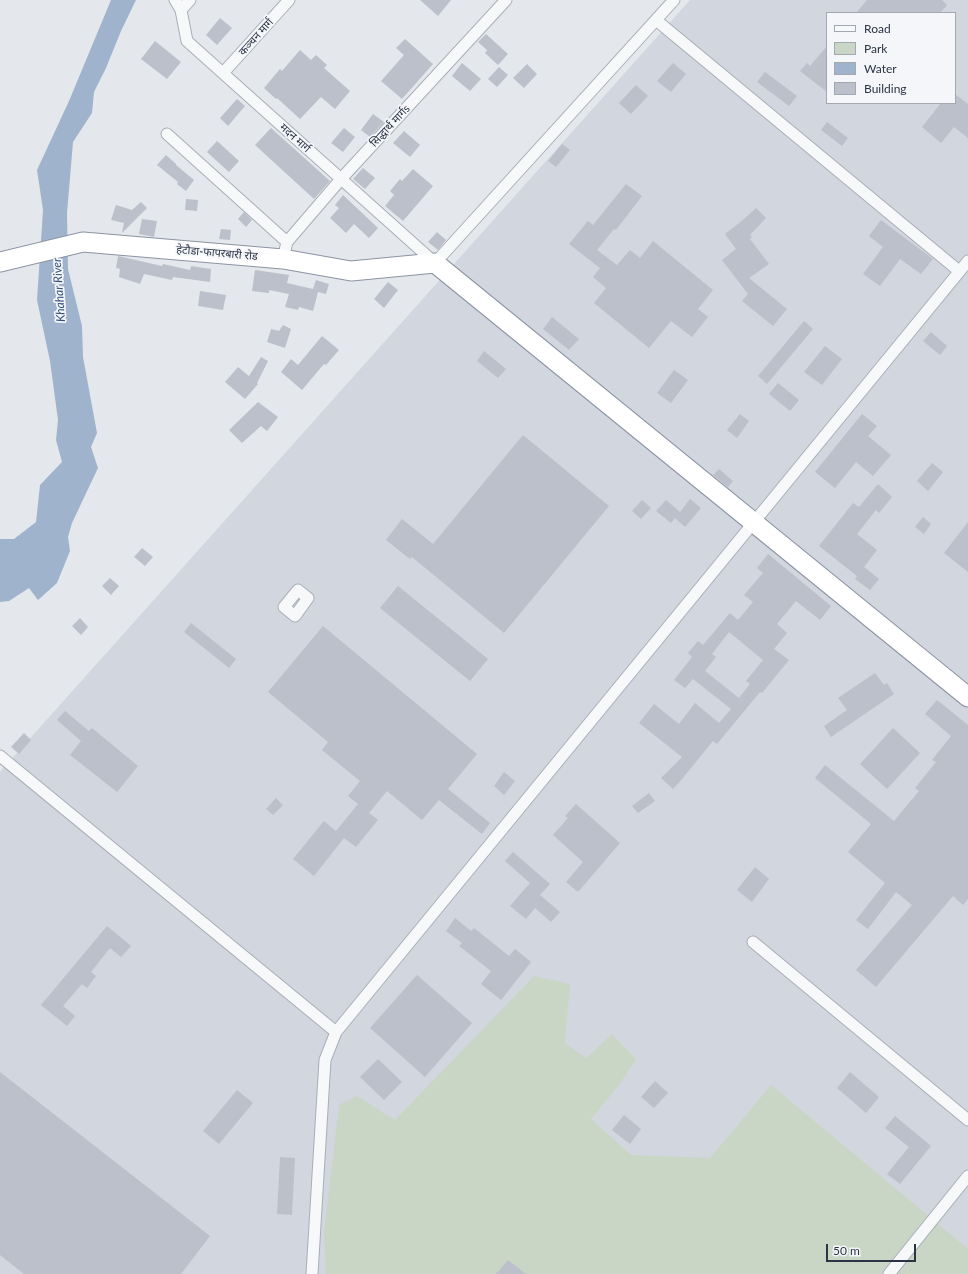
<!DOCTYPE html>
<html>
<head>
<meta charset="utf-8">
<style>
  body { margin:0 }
  #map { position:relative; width:968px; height:1274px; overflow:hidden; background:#e4e7ec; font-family:Lato,sans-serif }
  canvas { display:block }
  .legend { position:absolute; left:826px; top:12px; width:130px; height:92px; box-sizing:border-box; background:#f4f6f9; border:1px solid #a4a8b1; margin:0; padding:5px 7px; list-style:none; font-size:12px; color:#2b3445 }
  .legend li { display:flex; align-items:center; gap:8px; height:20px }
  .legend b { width:20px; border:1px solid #a4a8b1 }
  .scale { position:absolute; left:826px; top:1244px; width:90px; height:18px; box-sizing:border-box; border:2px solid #2b3445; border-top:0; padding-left:5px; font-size:12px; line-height:14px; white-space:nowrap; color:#2b3445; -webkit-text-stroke:3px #f4f6f9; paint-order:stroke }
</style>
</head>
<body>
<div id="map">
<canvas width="968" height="1274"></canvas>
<ul class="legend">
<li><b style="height:5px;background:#f7f8fa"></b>Road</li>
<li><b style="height:11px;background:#c9d6c5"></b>Park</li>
<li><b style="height:11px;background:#9fb4cc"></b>Water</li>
<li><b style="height:11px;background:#bbc0ca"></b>Building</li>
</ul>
<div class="scale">50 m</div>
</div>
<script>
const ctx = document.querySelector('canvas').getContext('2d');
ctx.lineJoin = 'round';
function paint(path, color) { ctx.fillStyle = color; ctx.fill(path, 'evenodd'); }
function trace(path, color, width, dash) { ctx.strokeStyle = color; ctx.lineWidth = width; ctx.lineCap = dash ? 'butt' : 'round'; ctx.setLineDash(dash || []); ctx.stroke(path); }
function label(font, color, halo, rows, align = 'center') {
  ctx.font = font + ' Lato,"Noto Sans Devanagari",sans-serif'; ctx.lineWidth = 3.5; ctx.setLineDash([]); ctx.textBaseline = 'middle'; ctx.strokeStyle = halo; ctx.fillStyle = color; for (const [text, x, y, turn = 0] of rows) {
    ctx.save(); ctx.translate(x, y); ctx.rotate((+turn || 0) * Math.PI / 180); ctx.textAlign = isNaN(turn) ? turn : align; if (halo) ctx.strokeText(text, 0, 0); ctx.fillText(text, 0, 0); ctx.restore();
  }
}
const built = new Path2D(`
  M690 0H968V1274H0V772ZM827 13H955V103H827Z`);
const green = new Path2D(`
  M534 976 570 984 565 1043 586 1058 612 1034 636 1059 619 1085 591 1119 631 1155 710 1158 771 1085 968 1249V1274H326L324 1232 339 1105 357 1096 395 1120Z`);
const water = new Path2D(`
  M111 0H136L121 31 106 68 94 92 92 113 73 142 67 213 68 269 82 326 83 357 97 433 91 447 98 468 72 523 68 537 70 551 57 583 38 600 29 588 9 601 0 602V539H14L36 522 40 485 62 462 56 440 58 420 50 361 37 300 43 210 37 170 69 101Z`);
const building = new Path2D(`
  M420 0H451L438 16Z
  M867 0H942L947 5 940 13H856Z
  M220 18 232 28 217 45 206 35Z
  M486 34 508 54 498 65 485 53 487 50 478 42Z
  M405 39 433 64 402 99 381 81 404 55 396 48Z
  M155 41 181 62 167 79 141 59Z
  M827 46V92L800 71 807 63 810 66Z
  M300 50 311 60 316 55 327 65 324 68 350 91 335 109 321 97 300 119 277 98 276 99 264 88 280 69 282 71Z
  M462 63 481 79 470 91 452 76Z
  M673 63 686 74 671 92 657 81Z
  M527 64 537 74 524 88 513 78Z
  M499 67 508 75 497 87 488 79Z
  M765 72 797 96 789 106 757 82Z
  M636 85 648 96 631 114 619 103Z
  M955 94 968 104V138L954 127 941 143 922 127 941 103H955Z
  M237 99 245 106 228 126 220 118Z
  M373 114 384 122 370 137 361 130Z
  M827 122 848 138 842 146 821 130Z
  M271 128 330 181 314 199 255 145Z
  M344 128 355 137 343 152 331 143Z
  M404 131 420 145 410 157 393 143Z
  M217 141 239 161 229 172 207 152Z
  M562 144 570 150 556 167 548 161Z
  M166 155 176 164V165L194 180 186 191 177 184 178 182 157 165Z
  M363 168 375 178 365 189 353 179Z
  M413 169 433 186 403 221 385 206 394 195 390 191 400 179 402 181Z
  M626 184 642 196 616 230 614 229 597 250 617 265 630 250 640 258 653 241 713 290 698 309 708 317 692 337 671 321 649 348 594 303 606 288 593 277 600 268 569 244 588 221 593 225Z
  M343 195 378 228 369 238 354 224 346 233 330 218 339 208 335 205Z
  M186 199 198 200 197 211 185 210Z
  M141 202 147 208 122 233 124 223 111 220 116 205 132 210Z
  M756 208 766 218 750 235 752 237 750 239 769 264 749 278 787 309 773 326 742 301 748 294 722 260 736 249 725 234 743 220Z
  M244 212 252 220 246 227 238 219Z
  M142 219 157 221 154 237 139 234Z
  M881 220 933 259 921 274 900 259 880 286 863 274 883 247 869 236Z
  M221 229 231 230 230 240 219 239Z
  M437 232 446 240 438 250 428 242Z
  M118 256 162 266 163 264 190 270 191 266 211 269 210 282 173 277 172 280 144 274 140 284 119 277 120 269 116 268Z
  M255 270 289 275 287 283 313 289 316 280 329 284 326 294 318 292 313 311 299 307 298 310 285 307 289 294 269 290V293L252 291Z
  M388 282 398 290 384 308 374 299Z
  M200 291 226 295 223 310 198 306Z
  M552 317 579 339 569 350 543 329Z
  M804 321 813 329 767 384 758 376Z
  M283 325 291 329 285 348 267 342 271 329 279 331Z
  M931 332 947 346 940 355 923 341Z
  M322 336 339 350 326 365 324 364 302 390 281 372 291 359 298 365Z
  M825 346 842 359 822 385 804 372Z
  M484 351 506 369 498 378 477 361Z
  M261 357 268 361 257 383 258 384 245 399 225 382 238 367 249 376Z
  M674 370 688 380 671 403 657 393Z
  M778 383 799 400 790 411 769 394Z
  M258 402 278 417 267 431 261 426 242 443 229 430Z
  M740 414 749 421 737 438 727 430Z
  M862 414 877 426 868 436 891 455 873 476 856 462 835 488 815 472Z
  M523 435 609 506 504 633 412 557 410 559 386 540 402 519 433 544Z
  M932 463 943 472 928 491 917 481Z
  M719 469 733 481 728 487 713 475Z
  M878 484 892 497 879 513 876 510 857 534 877 550 864 567 879 579 870 590 855 579 857 576 819 546 853 503 859 507Z
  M690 499 701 508 685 527 675 518 671 523 656 511 666 500 680 512Z
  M642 500 651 508 641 519 632 511Z
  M923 517 931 524 924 534 915 527Z
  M968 522V572L944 553Z
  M142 548 153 557 145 566 134 557Z
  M768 554 831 606 820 620 796 601 777 624 787 633 774 649 789 660 762 693 760 692 717 744 713 741 682 779 673 789 661 778 682 757 639 723 654 704 679 724 695 703 719 723 731 709 693 679 685 688 674 680 692 657 688 653 698 641 703 645 730 613 738 620 753 602 744 595 763 573 757 568ZM729 632 763 660 746 681 750 684 739 698 705 671 716 657 712 654Z
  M110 578 119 586 111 595 102 586Z
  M398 586 488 659 470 681 380 608Z
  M80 618 88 627 81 635 72 626Z
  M191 623 236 659 229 668 184 632Z
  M323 626 477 754 448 789 490 823 482 834 439 800 422 820 387 791 369 813 378 820 356 847 344 838 314 876 293 859 324 821 336 831 358 804 348 796 360 781 322 750 328 742 268 692Z
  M875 673 884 685 887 683 894 694 831 737 824 726 847 710 838 698Z
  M937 700 968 725V899L963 905 953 896 876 987 856 970 912 905 896 892 868 929 856 920 885 883 848 852 871 824 815 778 825 765 894 821 919 791 915 788 936 762 932 760 951 736 925 714Z
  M65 711 89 731 92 728 138 766 117 792 70 755 81 741 57 720Z
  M893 728 920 753 887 789 860 764Z
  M24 733 31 740 19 754 11 747Z
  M504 772 515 781 504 795 494 786Z
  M649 793 655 801 638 813 632 806Z
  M276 798 283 805 273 815 266 809Z
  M576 804 620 843 578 892 566 882 583 862 553 835 568 818 565 816Z
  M513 852 550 884 540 895 560 912 551 922 535 908 526 919 510 906 530 883 505 861Z
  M755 867 769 879 752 902 737 890Z
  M455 918 471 931 474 928 509 956 515 949 531 962 501 1000 481 984 491 971 459 946 462 943 446 931Z
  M107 926 131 946 121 957 110 948 91 972 96 976 87 988 82 984 63 1006 75 1016 67 1026 41 1005Z
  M417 975 472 1023 425 1077 370 1028Z
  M378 1059 402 1082 384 1100 360 1077Z
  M0 1072 210 1236 181 1274H24L0 1255Z
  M850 1072 879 1097 866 1113 837 1088Z
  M655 1081 668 1093 654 1108 641 1097Z
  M237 1090 253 1103 219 1144 203 1131Z
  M624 1115 641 1129 630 1144 612 1130Z
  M895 1116 931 1146 900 1184 887 1174 909 1147 885 1128Z
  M280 1157 295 1158 292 1215 277 1214Z
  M508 1260 526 1274H496Z`);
const minor = new Path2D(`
  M175 0 181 10 187 41 435 263 674 0
  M181 10 190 0
  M656 20 959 271
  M223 73 289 0
  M167 134 287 242
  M283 259 287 242 341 179 506 0
  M298 590 308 598 295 616 284 607Z
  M0 756 336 1032
  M753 942 968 1120
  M312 1274 325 1060 336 1032 968 261
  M889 1274 968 1176`);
const trunk = new Path2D(`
  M0 262 83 242 283 259 351 271 435 263 968 697`);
const streetNames = [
  ["कञ्चन मार्ग",256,37,-48],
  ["सिद्धार्थ मार्गs",390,126,-47],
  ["मदन मार्ग",295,138,42],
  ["हेटौडा-फापरबारी रोड",217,253,5]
];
const waterNames = [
  ["Khahar River",59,290,-94]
];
paint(built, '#d2d6de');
paint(green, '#c9d6c5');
paint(water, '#9fb4cc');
paint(building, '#bbc0ca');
trace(minor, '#a9aeb7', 13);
trace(trunk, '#8b94a3', 21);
trace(minor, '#f7f8fa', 11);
trace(trunk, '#fff', 19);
label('11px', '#2b3445', '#f4f6f9', streetNames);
label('italic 12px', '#34527a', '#f4f6f9', waterNames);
</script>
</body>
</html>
